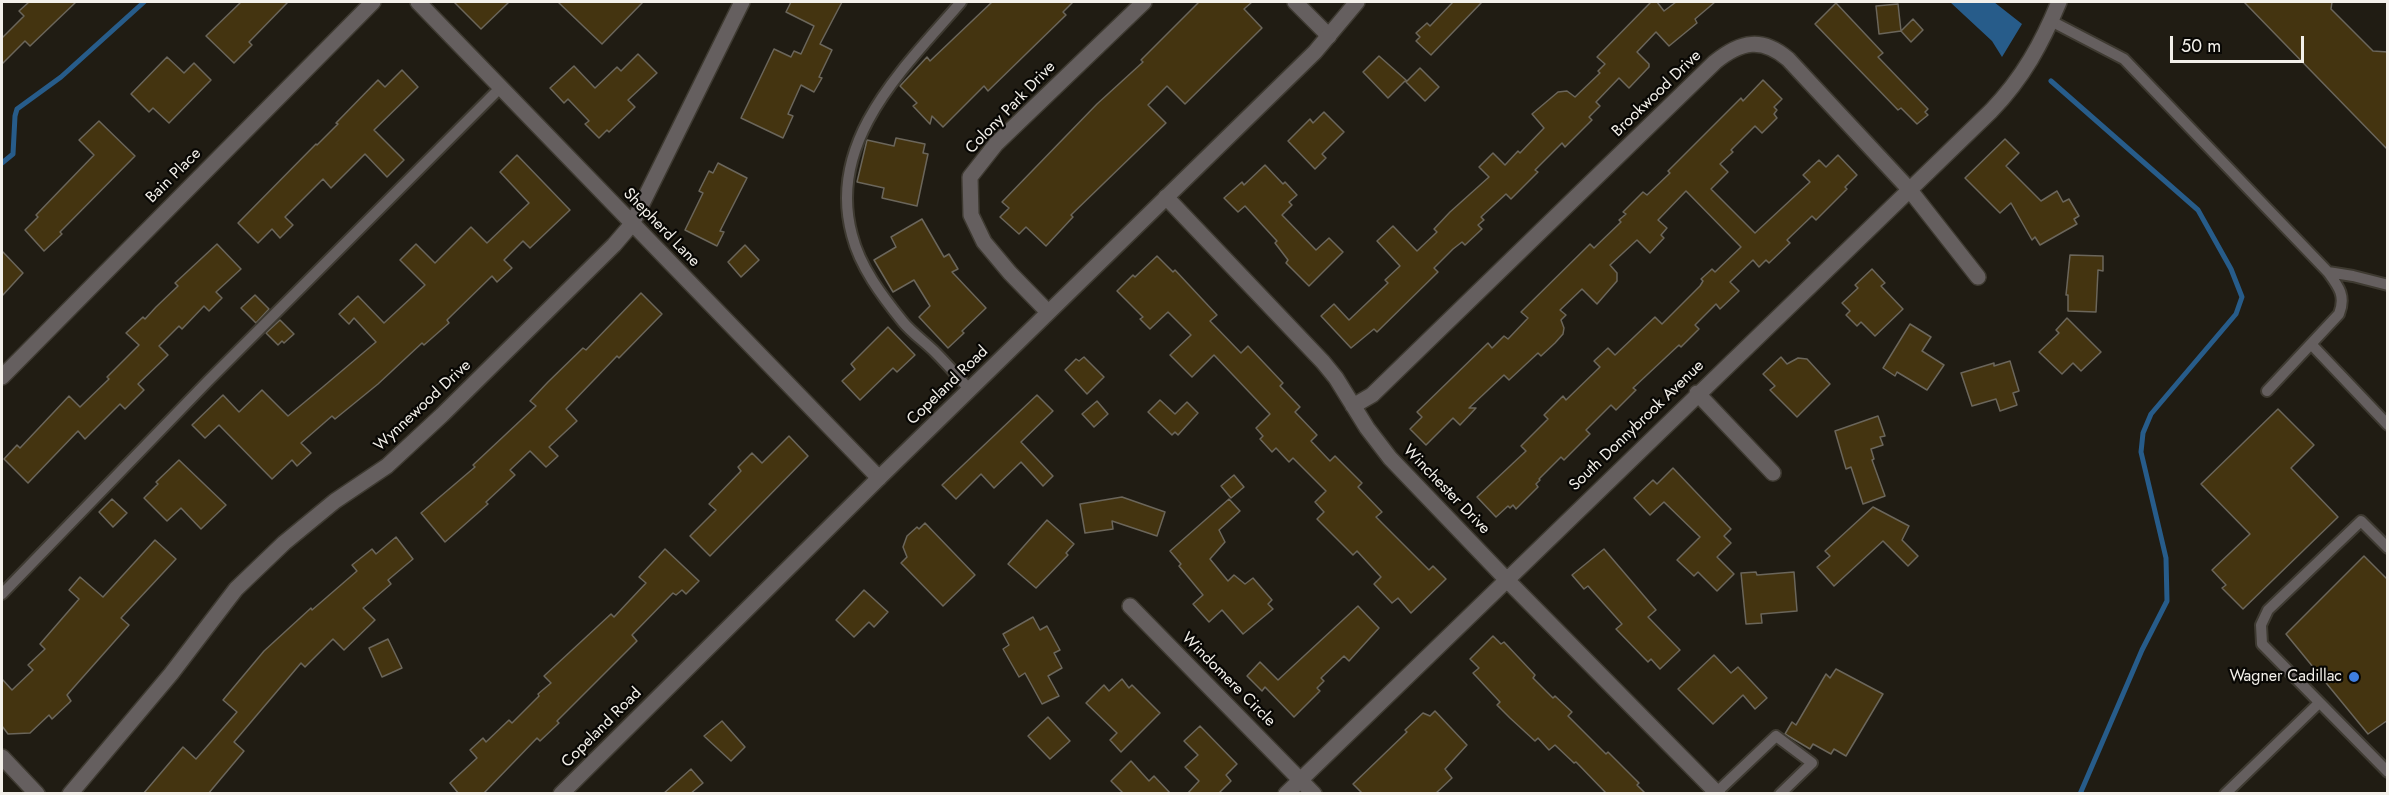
<!DOCTYPE html>
<html>
<head>
<meta charset="utf-8">
<style>
  body { margin:0 }
  #map { position:relative; width:2389px; height:795px; overflow:hidden; background:#201c13; font-family:Jost,sans-serif }
  canvas { display:block }
  .frame { position:absolute; inset:0; border:3px solid #f3f0ea; pointer-events:none }
  .scale { position:absolute; left:2170px; top:36px; width:134px; height:27px; box-sizing:border-box; border:3px solid #f3f0ea; border-top:0; padding-left:8px; font-size:18px; line-height:21px; white-space:nowrap; color:#f3f0ea; -webkit-text-stroke:4px #080704; paint-order:stroke }
</style>
</head>
<body>
<div id="map">
<canvas width="2389" height="795"></canvas>
<div class="frame"></div>
<div class="scale">50 m</div>
</div>
<script>
const ctx = document.querySelector('canvas').getContext('2d');
ctx.lineJoin = 'round';
function paint(path, color) { ctx.fillStyle = color; ctx.fill(path, 'evenodd'); }
function trace(path, color, width, dash) { ctx.strokeStyle = color; ctx.lineWidth = width; ctx.lineCap = dash ? 'butt' : 'round'; ctx.setLineDash(dash || []); ctx.stroke(path); }
function label(font, color, halo, rows, align = 'center') {
  ctx.font = font + ' Jost,sans-serif'; ctx.lineWidth = 4.5; ctx.setLineDash([]); ctx.textBaseline = 'middle'; ctx.strokeStyle = halo; ctx.fillStyle = color; for (const [text, x, y, turn = 0] of rows) {
    ctx.save(); ctx.translate(x, y); ctx.rotate((+turn || 0) * Math.PI / 180); ctx.textAlign = isNaN(turn) ? turn : align; if (halo) ctx.strokeText(text, 0, 0); ctx.fillText(text, 0, 0); ctx.restore();
  }
}
const water = new Path2D(`
  M1950 2H1994L2022 24 2002 57 1992 41Z`);
const stream = new Path2D(`
  M2051 81 2198 210 2231 269 2242 297 2236 314 2151 414 2143 433 2141 452 2166 558 2167 601 2142 650 2080 794
  M2 163 13 154 15 116 17 109 61 77 144 2`);
const building = new Path2D(`
  M29 2H76L30 46 25 41 2 64V38L24 16 19 11Z
  M241 2H288L249 42 252 45 234 63 206 36Z
  M454 2H509L481 29Z
  M558 2H643L602 44Z
  M791 2H842L820 44 832 50 819 77 822 78 814 92 801 85 788 114 793 116 783 138 741 118 774 49 791 57 794 51 801 54 814 26 786 12Z
  M992 2H1073L1063 12 1066 15 988 91 984 86 943 127 932 116 930 124 913 106 917 103 900 86 927 57 930 61Z
  M1199 2H1252L1244 9 1262 28 1185 104 1167 86 1148 105 1166 123 1071 215 1073 217 1046 246 1026 227 1019 234 1000 217 1009 208 1002 202 1097 104 1143 62 1141 60Z
  M1453 2H1482L1431 55 1416 41 1420 37 1416 33 1427 23 1430 26Z
  M1651 2H1657L1664 11 1676 2H1715L1695 19 1697 23 1669 46 1656 32 1637 52 1649 64V67L1629 88 1619 78 1596 102 1600 106 1589 117 1592 120 1565 147 1562 143 1535 170 1538 172 1511 199 1506 194 1481 217 1484 220 1478 225 1482 229 1465 245 1462 242 1453 249 1434 268 1438 272 1377 332 1374 329 1351 348 1321 316 1334 304 1349 320 1388 283 1385 280 1400 266 1377 241 1393 226 1417 251 1437 232 1434 229 1450 212 1489 177 1479 167 1493 153 1505 165 1518 151 1520 153 1544 128 1532 114 1558 92 1567 91 1575 97 1600 73 1598 71 1605 64 1597 57Z
  M2244 2H2332L2331 9 2373 51 2388 52V150Z
  M1836 3 1883 53 1878 57 1928 109 1925 112 1928 115 1917 124 1901 108 1898 110 1815 24Z
  M1898 4 1901 31 1913 19 1923 30 1911 42 1901 31 1879 34 1876 6Z
  M638 54 657 73 628 100 635 107 609 132 607 130 599 138 585 124 589 121 568 99 564 103 550 88 574 66 595 88 617 67 621 71Z
  M1379 56 1406 80 1388 98 1363 72Z
  M167 57 184 73 194 63 211 80 169 123 153 108 149 112 131 94Z
  M1420 68 1439 87 1425 101 1406 82Z
  M402 70 418 87 374 130 404 160 387 177 365 154 331 188 323 179 285 217 293 225 280 238 272 229 258 243 238 223 316 144 317 145 338 124 336 123 378 80 385 87Z
  M1763 80 1782 99 1774 107 1777 110 1774 114 1777 118 1762 133 1755 126 1731 150 1733 152 1720 164 1728 172 1711 189 1755 233 1810 182 1803 175 1819 160 1826 167 1838 155 1857 175 1845 187 1847 189 1816 220 1812 216 1787 240 1790 243 1769 263 1766 260 1759 267 1753 260 1730 282 1739 291 1720 309 1716 304 1695 325 1699 329 1681 347 1679 345 1633 388 1636 390 1616 410 1611 405 1586 430 1590 434 1564 460 1561 457 1539 479 1540 480 1536 484 1538 487 1516 509 1513 505 1510 508 1508 506 1496 517 1477 497 1526 451 1521 446 1548 419 1544 415 1563 396 1566 400 1600 367 1594 361 1608 348 1615 355 1655 317 1662 324 1700 286 1703 281 1701 279 1712 269 1715 272 1741 247 1686 191 1658 220 1667 228 1661 235 1664 238 1650 253 1637 240 1610 265 1617 273V281L1597 304 1582 289 1560 310 1566 315 1561 320 1564 328 1563 334 1555 343 1541 356 1538 353 1509 380 1504 375 1469 408H1476L1460 425 1453 418 1426 445 1410 429 1422 417 1417 412 1488 343 1492 348 1504 336 1508 339 1528 318 1521 312 1590 244 1594 248 1621 222 1619 220 1626 214 1623 212 1643 192 1647 195 1670 173 1668 171 1741 98 1743 101Z
  M1324 112 1344 132 1322 154 1326 158 1315 169 1288 141 1310 119 1313 123Z
  M99 121 135 156 60 232 62 234 44 251 25 230 38 217 36 215 94 155 79 140Z
  M896 138 925 144 923 153 928 154 917 206 882 198 884 188 857 182 867 140 894 146Z
  M2005 139 2019 153 2006 166 2041 201 2057 191 2063 202 2069 199 2079 216 2074 219 2077 224 2040 245 2035 237 2032 240 2011 203 2000 213 1965 178Z
  M517 155 570 210 530 248 523 241 504 260 512 268 497 282 492 276 447 320 449 323 424 345 422 343 378 384 335 419 332 416 301 443 311 453 297 466 292 460 272 479 219 425 205 438 192 425 223 395 239 412 262 390 288 416 324 386 376 342 354 318 349 324 339 314 358 296 384 323 425 285 400 260 416 244 435 263 471 227 487 243 529 203 500 172Z
  M718 163 747 178 720 231 724 232 717 246 685 230 703 193 699 191 709 171 713 173Z
  M1265 165 1283 184 1285 182 1297 195 1289 202 1292 205 1282 215 1316 250 1329 238 1343 252 1309 286 1286 263 1288 260 1275 243 1277 241 1245 206 1238 212 1224 198 1242 182 1244 185Z
  M922 219 944 257 949 254 958 269 952 272 986 308 962 331 964 333 948 348 919 317 930 306 914 280 893 292 874 260 896 247 891 237Z
  M217 244 241 269 216 292 222 298 209 311 204 306 182 329 179 326 159 346 168 355 138 384 144 390 125 409 120 404 85 439 78 431 28 483 4 459 17 445 20 448 69 396 80 407 109 379 107 377 139 345 126 333 143 317 145 319 156 307 178 286 175 283Z
  M745 245 759 260 741 277 728 262Z
  M2 251 23 273 2 296Z
  M2070 255 2103 256V271L2098 270 2096 312 2068 311V295H2066Z
  M1157 256 1173 272 1175 270 1217 315 1210 321 1241 353 1248 346 1283 383 1280 386 1300 407 1295 412 1317 435 1311 441 1330 461 1335 456 1362 483 1358 487 1382 512 1376 517 1429 570 1433 566 1446 579 1411 613 1398 598 1392 603 1374 584 1381 577 1357 551 1353 555 1317 519 1324 512 1315 502 1326 491 1293 458 1289 462 1276 448 1272 452 1260 439 1263 436 1256 428 1270 414 1214 355 1192 377 1170 355 1191 335 1168 312 1150 329 1140 319 1143 317 1117 291 1133 275 1135 277Z
  M1872 269 1885 283 1881 286 1903 309 1875 336 1861 322 1857 326 1846 315 1850 311 1842 303 1858 288 1855 285Z
  M641 293 662 314 619 358 617 356 566 409 577 421 549 447 558 456 546 467 530 451 510 470 515 475 486 502 488 504 445 542 421 513 475 467 473 465 536 406 530 401 548 382 583 348 586 350Z
  M255 295 269 309 256 323 241 308Z
  M2067 318 2101 352 2081 371 2073 363 2062 374 2039 352 2059 333 2056 330Z
  M280 320 294 334 284 343 282 341 278 345 266 333Z
  M1910 324 1931 337 1922 351 1944 365 1927 390 1897 372 1895 376 1883 368Z
  M888 327 915 355 897 372 893 368 860 400 842 381 855 369 851 364Z
  M1084 357 1104 377 1087 394 1065 370 1076 359 1079 361Z
  M1781 357 1787 364 1798 358 1807 359 1830 384 1797 417 1770 390 1775 386 1763 374Z
  M2010 361 2019 391 2013 393 2017 405 2000 411 1996 399 1972 406 1961 373 1994 363V366Z
  M1037 395 1053 411 1021 442 1053 476 1043 486 1021 462 994 488 981 474 956 499 942 485Z
  M1160 400 1175 414 1187 402 1198 413 1178 435 1175 432 1172 435 1148 412Z
  M1097 401 1108 414 1094 427 1082 414Z
  M2278 409 2314 445 2291 468 2338 517 2243 609 2222 588 2226 585 2212 570 2250 534 2201 484Z
  M1878 416 1885 436 1880 437 1883 445 1871 449 1874 459 1872 460 1885 496 1863 504 1851 467 1846 469 1835 431Z
  M789 436 808 456 710 556 690 536 716 510 709 504 741 471 738 467 752 453 762 463Z
  M179 460 226 505 201 529 181 508 167 521 144 498 158 484 156 482Z
  M1673 468 1731 529 1724 536 1731 543 1717 557 1734 574 1717 591 1698 572 1694 576 1677 560 1700 537 1664 502 1650 515 1634 498 1653 480 1657 484Z
  M1234 475 1244 487 1231 498 1221 486Z
  M1122 497 1165 512 1157 536 1112 521 1113 529 1085 533 1080 504Z
  M112 499 127 513 113 527 99 512Z
  M1229 499 1240 511 1219 530 1225 542 1210 559 1228 581 1234 575 1245 584 1253 578 1272 600 1268 604 1273 609 1243 634 1222 610 1209 622 1193 604 1203 595 1179 566 1181 564 1170 551Z
  M1873 507 1909 526 1902 540 1918 556 1908 566 1883 541 1834 586 1817 567 1830 556 1825 551Z
  M1047 520 1074 544 1066 553 1068 555 1036 588 1008 564Z
  M925 523 975 575 943 606 901 563 907 557 903 547 907 536 917 527 919 529Z
  M396 537 413 559 388 580 391 584 363 608 375 620 344 650 333 639 305 667 301 663 234 742 244 751 208 794H143L183 747 196 759 237 712 223 700 264 651 311 608 312 610 357 571 352 565 372 549 376 554Z
  M155 540 176 559 121 618 129 625 67 695 71 701 52 719 49 715 30 733 8 734 2 726V679L12 690 33 670 28 665 45 649 40 644 79 599 69 590 80 577 103 597Z
  M665 549 699 581 686 594 682 590 676 595 673 593 632 635 637 641 557 721 559 723 540 741 537 738 483 794H459L450 783 477 758 470 750 483 738 486 742 509 720 512 723 539 696 538 694 551 683 544 676 611 614 614 617 646 583 639 577Z
  M1604 549 1656 610 1648 617 1680 650 1660 669 1651 659 1648 662 1616 629 1622 624 1588 586 1584 589 1572 575Z
  M2364 556 2388 580V720L2368 734 2286 634Z
  M1756 572 1757 575 1794 572 1797 611 1761 614 1762 623 1746 624 1741 573Z
  M864 590 888 612 874 627 869 622 854 637 836 620Z
  M1358 606 1379 628 1349 661 1344 656 1321 678 1324 681 1317 688 1320 691 1294 717 1265 687 1262 691 1247 676 1260 662 1278 680Z
  M1033 617 1040 630 1047 626 1060 650 1054 653 1062 668 1048 676 1059 696 1042 704 1025 673 1019 677 1003 649 1009 645 1003 634Z
  M1493 636 1501 644 1504 642 1535 675 1533 678 1553 698 1555 696 1572 712 1568 716 1606 754 1608 752 1639 783 1637 785 1646 794H1607L1576 762 1574 763 1555 745 1549 750 1538 738 1535 741 1510 718 1497 705 1500 702 1473 673 1479 668 1470 659Z
  M388 639 402 668 382 677 369 648Z
  M1714 655 1731 673 1738 667 1767 698 1755 709 1743 695 1713 724 1678 689Z
  M1836 669 1883 694 1846 756 1834 749 1831 754 1813 744 1810 749 1785 734 1792 722 1796 725 1826 674 1830 678Z
  M1122 679 1129 688 1132 685 1160 713 1121 752 1110 740 1117 733 1086 703 1104 685 1109 691Z
  M1435 711 1467 745 1445 769 1452 778 1435 794H1363L1353 784 1407 732 1405 730 1423 713 1430 716Z
  M1048 717 1070 741 1050 759 1028 736Z
  M722 721 745 747 731 761 704 736Z
  M1200 726 1237 764 1226 775 1231 781 1218 794H1187L1199 781 1185 767 1198 755 1184 741Z
  M1131 761 1149 781 1154 776 1171 794H1124L1111 781Z
  M691 769 703 783 690 794H663Z`);
const service = new Path2D(`
  M961 2C905 67 826 140 852 235 860 267 882 296 903 322 912 333 925 342 936 353 948 365 959 378 970 390
  M2051 21 2124 59 2328 272C2339 287 2346 296 2339 314L2267 391
  M2328 272 2353 276 2388 285
  M2311 344 2388 425
  M2388 548 2361 521 2268 610 2261 625 2262 644 2388 772
  M2 594 208 381 501 87
  M1717 792 1776 736 1812 763 1780 794
  M2225 794 2319 703`);
const minor = new Path2D(`
  M418 2 879 478
  M1295 2 1329 36
  M1166 197 1323 362 1336 378 1367 428 1390 458 1506 579 1718 794
  M1048 312 1010 273 984 242 971 215 970 177 996 144 1144 2
  M2 377 373 2
  M1697 393 1773 473
  M1353 406 1372 395 1715 62C1741 41 1762 37 1788 59L1909 189 1978 277
  M1130 606 1314 794
  M2 757 37 794
  M70 794 171 674 236 589 284 543 335 501 387 466 442 415 614 245 632 224 742 2
  M1286 794 1991 111C2023 78 2042 43 2059 2`);
const tertiary = new Path2D(`
  M561 794 879 478 1315 52 1357 2`);
const markers = [
  [2354,677,6,"#3f7fe0"]
];
const streetNames = [
  ["Brookwood Drive",1657,94,-44],
  ["Colony Park Drive",1011,108,-46],
  ["Bain Place",174,176,-45],
  ["Shepherd Lane",661,228,46],
  ["Copeland Road",948,386,-44],
  ["Wynnewood Drive",423,406,-43],
  ["South Donnybrook Avenue",1637,426,-44],
  ["Winchester Drive",1446,490,46],
  ["Windomere Circle",1228,680,45],
  ["Copeland Road",602,728,-45]
];
const poiNames = [
  ["Wagner Cadillac",2342,677]
];
paint(water, '#275c8a');
trace(stream, '#275c8a', 5);
paint(building, '#443410');
trace(building, '#6b665b', 1.5);
trace(service, '#3e3a31', 14);
trace(minor, '#3e3a31', 18);
trace(tertiary, '#3e3a31', 18);
trace(service, '#655f5f', 10);
trace(minor, '#655f5f', 15);
trace(tertiary, '#655f5f', 15);
for (const [x, y, r, color] of markers) { const dot = new Path2D(); dot.arc(x, y, r, 0, 2 * Math.PI); ctx.fillStyle = color; ctx.fill(dot); trace(dot, '#080704', 2); }
label('16px', '#f3f0ea', '#080704', streetNames);
label('16px', '#f3f0ea', '#080704', poiNames, 'right');
</script>
</body>
</html>
